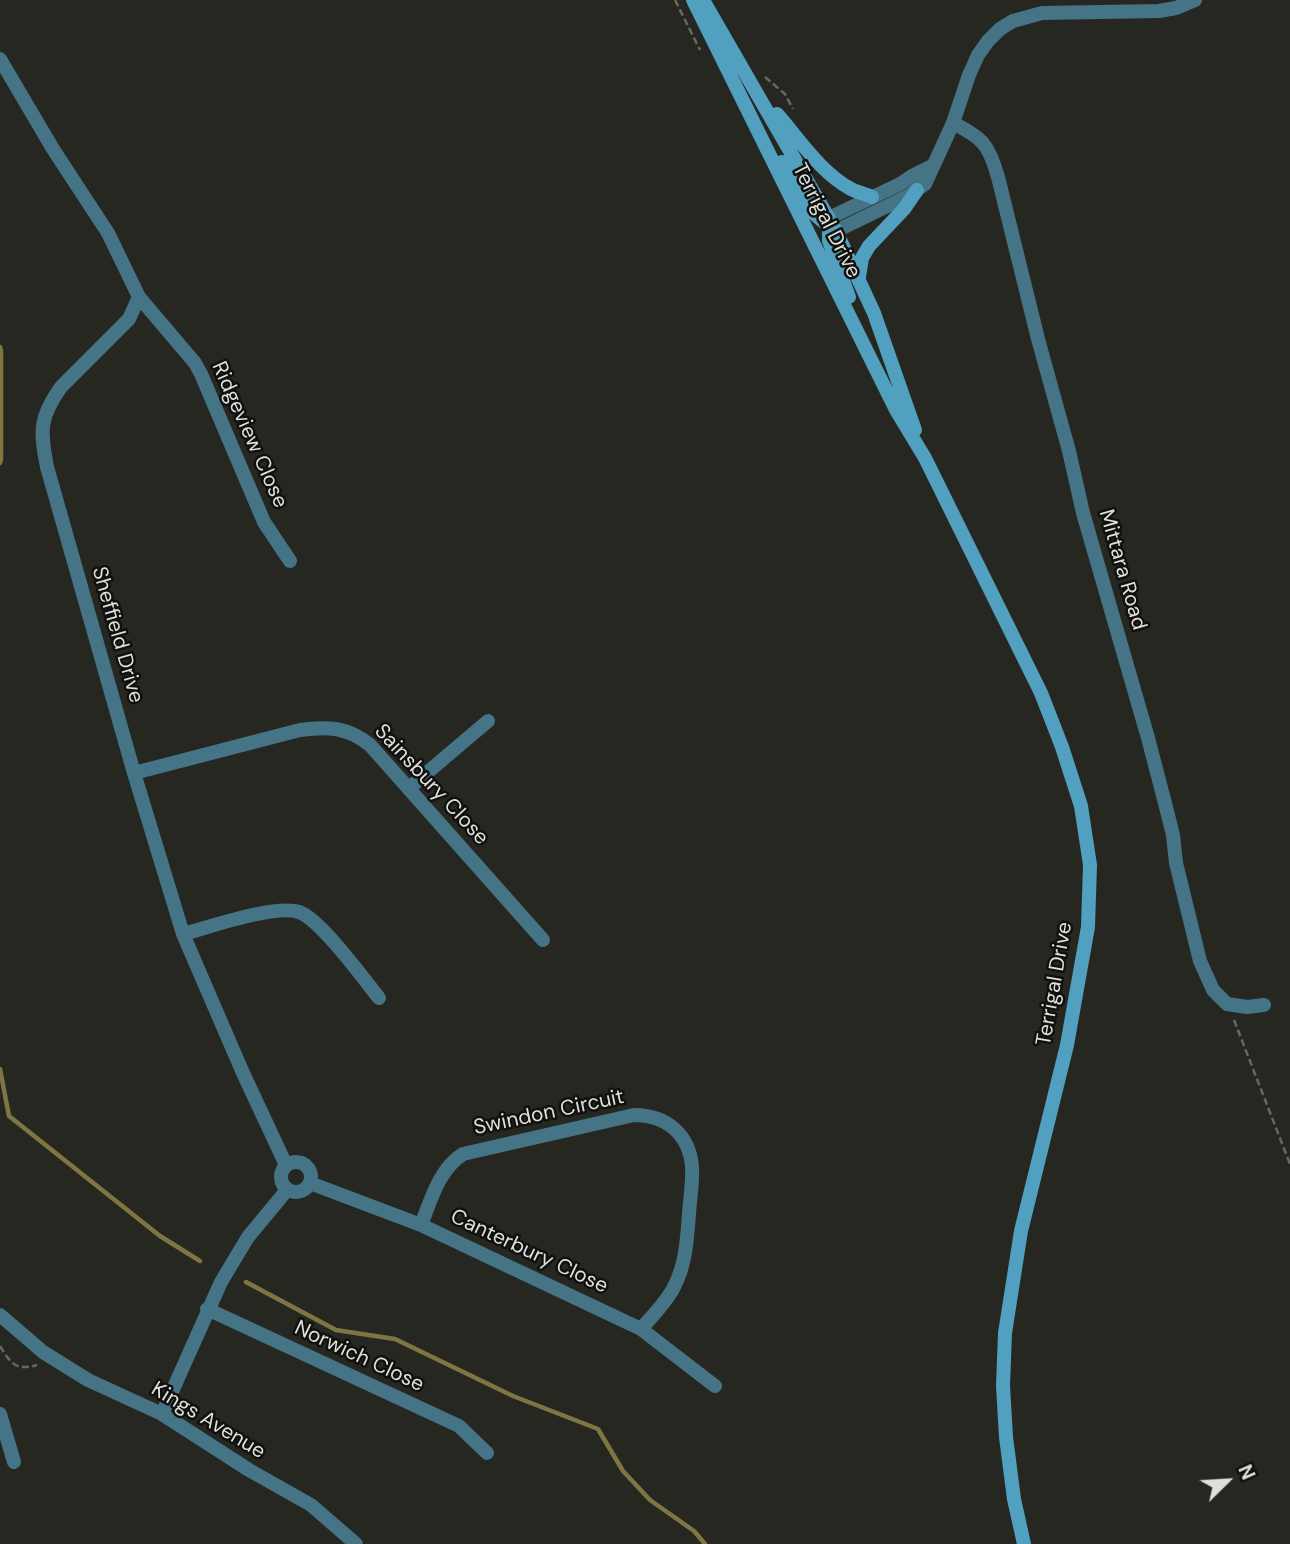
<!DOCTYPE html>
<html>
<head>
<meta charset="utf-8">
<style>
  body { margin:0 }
  #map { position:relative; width:1290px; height:1544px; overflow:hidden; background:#272722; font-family:"DM Sans",sans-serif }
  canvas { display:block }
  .north { position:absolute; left:1192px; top:1446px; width:70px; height:70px; -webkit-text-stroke:5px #10100e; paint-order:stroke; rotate:66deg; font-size:19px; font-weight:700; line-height:28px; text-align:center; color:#dfdfdc }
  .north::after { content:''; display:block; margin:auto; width:24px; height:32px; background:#dfdfdc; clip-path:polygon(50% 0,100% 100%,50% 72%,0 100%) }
</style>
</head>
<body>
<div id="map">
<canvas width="1290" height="1544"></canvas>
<div class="north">N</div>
</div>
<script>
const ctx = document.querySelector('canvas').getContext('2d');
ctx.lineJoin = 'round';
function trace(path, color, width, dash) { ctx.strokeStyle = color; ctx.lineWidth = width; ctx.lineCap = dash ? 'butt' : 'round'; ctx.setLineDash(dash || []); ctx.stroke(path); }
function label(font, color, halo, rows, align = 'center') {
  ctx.font = font + ' "DM Sans",sans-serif'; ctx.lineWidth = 5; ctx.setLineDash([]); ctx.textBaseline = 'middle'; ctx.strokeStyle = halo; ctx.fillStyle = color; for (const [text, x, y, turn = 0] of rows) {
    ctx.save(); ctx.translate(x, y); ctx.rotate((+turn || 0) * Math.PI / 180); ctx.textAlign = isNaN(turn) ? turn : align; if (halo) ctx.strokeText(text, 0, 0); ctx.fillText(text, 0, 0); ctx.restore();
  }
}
const stream = new Path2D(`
  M0 347 1 351V459L0 463
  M0 1069 9 1116 160 1236 200 1261
  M246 1282 336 1330 395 1339 513 1396 598 1429 623 1471 650 1500 694 1531 705 1544`);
const path = new Path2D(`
  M675 0 700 50
  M765 77 785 94 793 109
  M1234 1020 1290 1164
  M0 1346C11 1364 16 1371 37 1365
  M228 1438 241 1445`);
const minor = new Path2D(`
  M0 59 53 149 108 233 139 297 129 319 61 387C39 418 40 431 47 467L134 773 183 934 243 1073 286 1165
  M953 123C983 138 989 145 998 177L1038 339 1069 451 1083 513 1148 738 1166 807 1173 835 1176 863 1200 961 1213 990 1227 1004 1247 1007 1264 1005
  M139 297 195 363 201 374 264 522 290 561
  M134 773 300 730C327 726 348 727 370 745L543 940
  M409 788 488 721
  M183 934C210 927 275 904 299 912 320 919 363 978 379 998
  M281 1177a15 15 0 1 1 30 0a15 15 0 1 1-30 0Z
  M310 1183 421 1225 641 1329 715 1386
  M421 1225C431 1200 439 1169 463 1154L634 1115C666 1115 689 1134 692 1166 693 1182 690 1199 689 1214 687 1239 686 1264 674 1287 666 1303 652 1316 641 1329
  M207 1309 459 1426 487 1453
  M0 1414 14 1462
  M162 1414 221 1282 248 1237 287 1190`);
const tertiary = new Path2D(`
  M829 218 900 184 912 176 932 166
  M836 231 908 196 925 184 953 123 969 75 978 55 988 41 1000 29 1013 21 1042 13 1159 11 1176 8 1195 0
  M0 1315 43 1352 88 1380 162 1414 249 1470 311 1505 356 1544`);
const secondary = new Path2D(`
  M693 0 896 410 925 458 1041 693 1062 747 1081 806 1090 865 1088 927 1067 1045 1021 1231 1005 1333 1003 1386 1006 1437 1014 1499 1024 1544
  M703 0 836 231 874 313 915 430
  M777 114C800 140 820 172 851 189 857 192 865 194 872 197
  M782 162 813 213 832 229
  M829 219V241L849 297
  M859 277 862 258 869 246 904 209 917 190`);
const streetNames = [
  ["Terrigal Drive",826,221,63],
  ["Ridgeview Close",249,435,66],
  ["Mittara Road",1122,570,74],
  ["Sheffield Drive",117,635,74],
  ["Sainsbury Close",431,785,47],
  ["Terrigal Drive",1055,984,-80],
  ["Swindon Circuit",549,1113,-12],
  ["Canterbury Close",529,1252,25],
  ["Norwich Close",359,1357,25],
  ["Kings Avenue",208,1421,31]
];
trace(stream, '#7f7542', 4.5);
trace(path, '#686863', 2.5, [7, 3.5]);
trace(minor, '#457487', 14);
trace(tertiary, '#457487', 14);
trace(secondary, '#51a0bf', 14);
label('21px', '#dfdfdc', '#10100e', streetNames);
</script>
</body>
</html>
